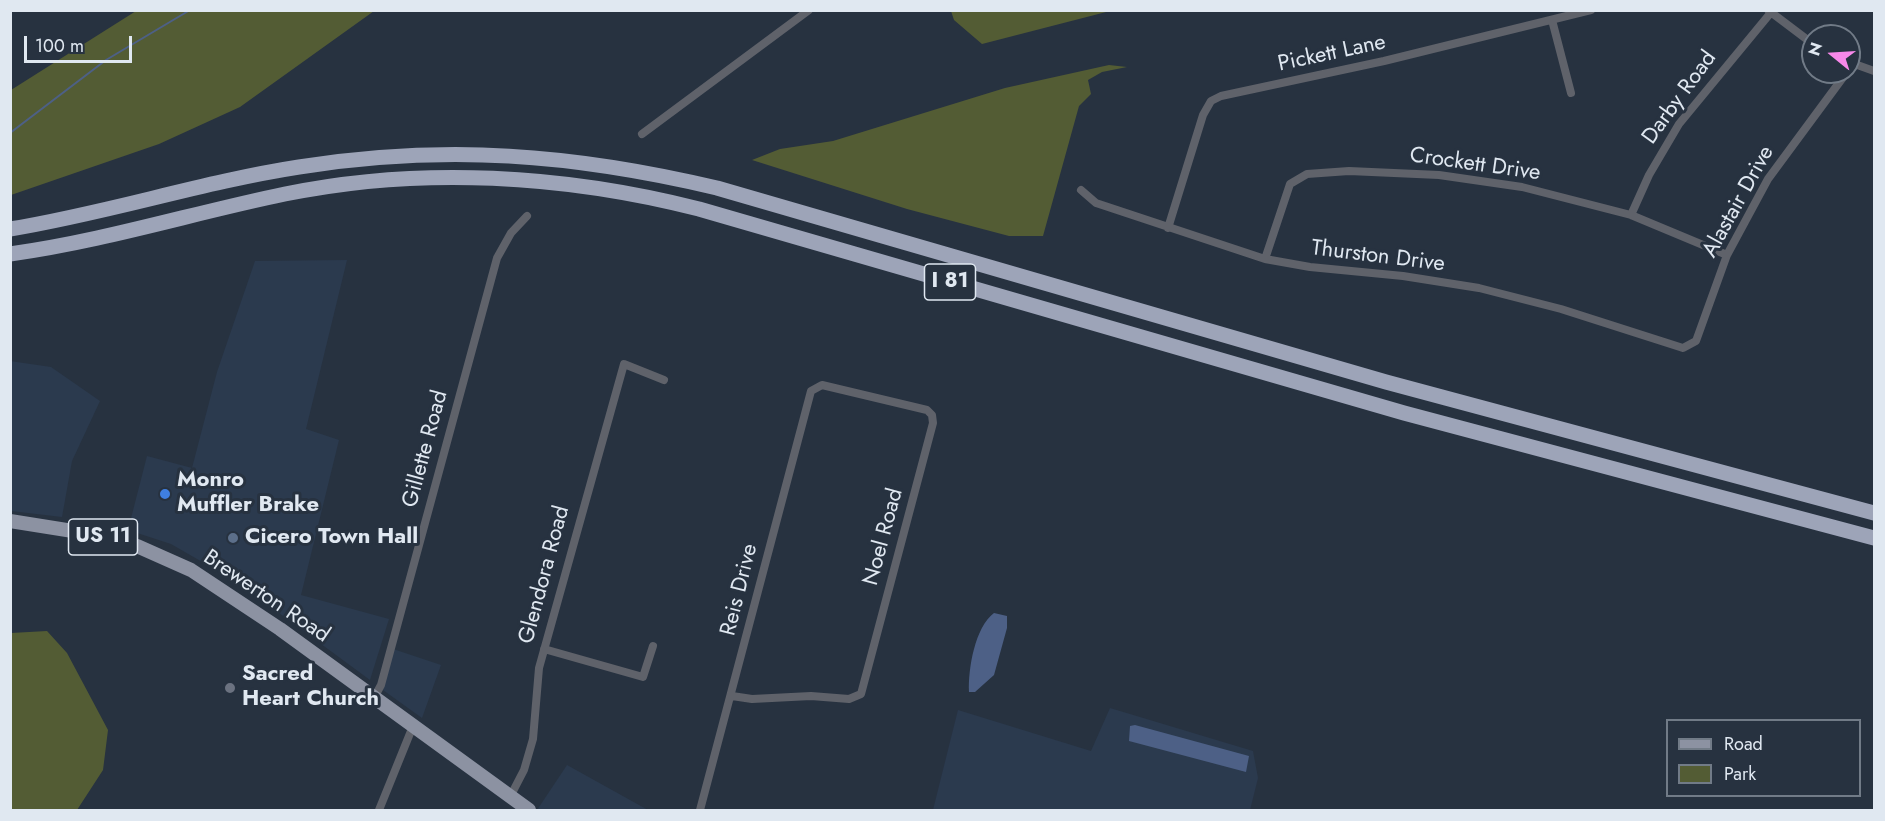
<!DOCTYPE html>
<html>
<head>
<meta charset="utf-8">
<style>
  body { margin:0 }
  #map { position:relative; width:1885px; height:821px; overflow:hidden; background:#273240; font-family:Jost,sans-serif }
  canvas { display:block }
  .frame { position:absolute; inset:0; border:12px solid #e0e8f1; pointer-events:none }
  .legend { position:absolute; left:1666px; top:719px; width:195px; height:78px; box-sizing:border-box; background:#273240; border:2px solid #717b87; margin:0; padding:8px 10px; list-style:none; font-size:18px; color:#e0e8f1 }
  .legend li { display:flex; align-items:center; gap:12px; height:30px }
  .legend b { width:30px; border:2px solid #717b87 }
  .north { position:absolute; left:1801px; top:24px; width:60px; height:60px; box-sizing:border-box; background:#273240; border:2px solid #717b87; border-radius:50%; rotate:288deg; font-size:16px; font-weight:700; line-height:24px; text-align:center; color:#e0e8f1 }
  .north::after { content:''; display:block; margin:auto; width:21px; height:27px; background:#f888ea; clip-path:polygon(50% 0,100% 100%,50% 72%,0 100%) }
  .scale { position:absolute; left:24px; top:36px; width:108px; height:27px; box-sizing:border-box; border:3px solid #e0e8f1; border-top:0; padding-left:8px; font-size:18px; line-height:21px; white-space:nowrap; color:#e0e8f1; -webkit-text-stroke:4px #273240; paint-order:stroke }
</style>
</head>
<body>
<div id="map">
<canvas width="1885" height="821"></canvas>
<div class="frame"></div>
<ul class="legend">
<li><b style="height:8px;background:#8c92a2"></b>Road</li>
<li><b style="height:16px;background:#535c34"></b>Park</li>
</ul>
<div class="north">N</div>
<div class="scale">100 m</div>
</div>
<script>
const ctx = document.querySelector('canvas').getContext('2d');
ctx.lineJoin = 'round';
function paint(path, color) { ctx.fillStyle = color; ctx.fill(path, 'evenodd'); }
function trace(path, color, width, dash) { ctx.strokeStyle = color; ctx.lineWidth = width; ctx.lineCap = dash ? 'butt' : 'round'; ctx.setLineDash(dash || []); ctx.stroke(path); }
function label(font, color, halo, rows, align = 'center') {
  ctx.font = font + ' Jost,sans-serif'; ctx.lineWidth = 6; ctx.setLineDash([]); ctx.textBaseline = 'middle'; ctx.strokeStyle = halo; ctx.fillStyle = color; for (const [text, x, y, turn = 0] of rows) {
    ctx.save(); ctx.translate(x, y); ctx.rotate((+turn || 0) * Math.PI / 180); ctx.textAlign = isNaN(turn) ? turn : align; if (halo) ctx.strokeText(text, 0, 0); ctx.fillText(text, 0, 0); ctx.restore();
  }
}
const built = new Path2D(`
  M347 260 306 429 339 440 301 595 389 619 370 680 237 582 171 544 128 530 147 456 192 468 217 372 255 261Z
  M10 361 51 367 100 401 72 461 62 517 11 511Z
  M393 649 441 665 422 718 383 690Z
  M1110 708 1253 751 1258 778 1250 810H933L958 710 1091 751Z
  M567 765 648 810H537Z`);
const green = new Path2D(`
  M136 11V10L374 11 240 107 159 144 11 195V90Z
  M951 11V10L1110 11 982 44 954 20Z
  M1109 65 1127 67 1102 72 1088 80 1091 94 1079 106 1043 236H1009L907 209 752 160 780 149 833 141 1005 88Z
  M47 631 67 653 108 730 103 770 77 810H11V633Z`);
const water = new Path2D(`
  M994 613 1007 616V628L994 675 975 692H969C968 669 975 627 994 613Z
  M1135 725 1249 756 1246 772 1129 741 1130 726Z`);
const stream = new Path2D(`
  M10 133 106 60 190 10`);
const street = new Path2D(`
  M1768 10 1813 44
  M1552 20 1571 93
  M1849 62 1874 71
  M642 134 809 10
  M1081 190 1096 203 1265 259 1310 267 1403 276 1479 288 1561 309 1683 348 1696 341 1727 255 1768 179 1847 72
  M1631 215 1649 175 1679 124 1773 10
  M1168 228 1203 115 1211 101 1221 96 1384 61 1591 10
  M1265 259 1290 184 1307 174 1349 171 1439 175 1522 187 1631 215 1727 255
  M544 649 643 677 653 646
  M374 698 381 685 497 258 511 233 527 216
  M510 797 524 770 533 739 539 668 624 364 664 380
  M379 810 413 726
  M700 810 811 391 822 385 927 410 932 415 933 423 861 694 849 699 811 696 752 699 732 696`);
const primary = new Path2D(`
  M10 521 98 535 137 546 191 570 280 629 529 810`);
const highway = new Path2D(`
  M10 229C108 213 202 182 299 167 446 144 573 154 717 188L1386 382 1874 513
  M10 254C104 241 193 213 285 194 421 166 565 175 699 209L1404 413 1874 538`);
const markers = [
  [165,494,6,"#3f7fe0"],
  [233,538,6,"#5c6f8a"],
  [230,688,6,"#6b7280"]
];
const shields = [
  [950,282,51],
  [103,537,69]
];
const shieldNames = [
  ["I 81",950,282],
  ["US 11",103,537]
];
const streetNames = [
  ["Pickett Lane",1332,54,-12],
  ["Darby Road",1680,98,-54],
  ["Crockett Drive",1475,165,8],
  ["Alastair Drive",1739,202,-61],
  ["Thurston Drive",1378,257,7],
  ["Gillette Road",426,449,-75],
  ["Noel Road",884,537,-75],
  ["Glendora Road",545,575,-75],
  ["Reis Drive",740,590,-76],
  ["Brewerton Road",266,597,34]
];
const poiNames = [
  ["Monro",177,481],
  ["Muffler Brake",177,506],
  ["Cicero Town Hall",245,538],
  ["Sacred",242,675],
  ["Heart Church",242,700]
];
paint(built, '#2b3a4e');
paint(green, '#535c34');
paint(water, '#4d6086');
trace(stream, '#4d6086', 2);
trace(street, '#5f626a', 8);
trace(primary, '#8c92a2', 14);
trace(highway, '#9da4b8', 15);
for (const [x, y, r, color] of markers) { const dot = new Path2D(); dot.arc(x, y, r, 0, 2 * Math.PI); ctx.fillStyle = color; ctx.fill(dot); trace(dot, '#273240', 2); }
for (const [x, y, w] of shields) { const box = new Path2D(); box.roundRect(x - w / 2, y - 18, w, 36, 4.5); ctx.fillStyle = '#273240'; ctx.fill(box); trace(box, '#e0e8f1', 1.5); }
label('bold 21px', '#e0e8f1', null, shieldNames);
label('22px', '#e0e8f1', '#273240', streetNames);
label('bold 22px', '#e0e8f1', '#273240', poiNames, 'left');
</script>
</body>
</html>
